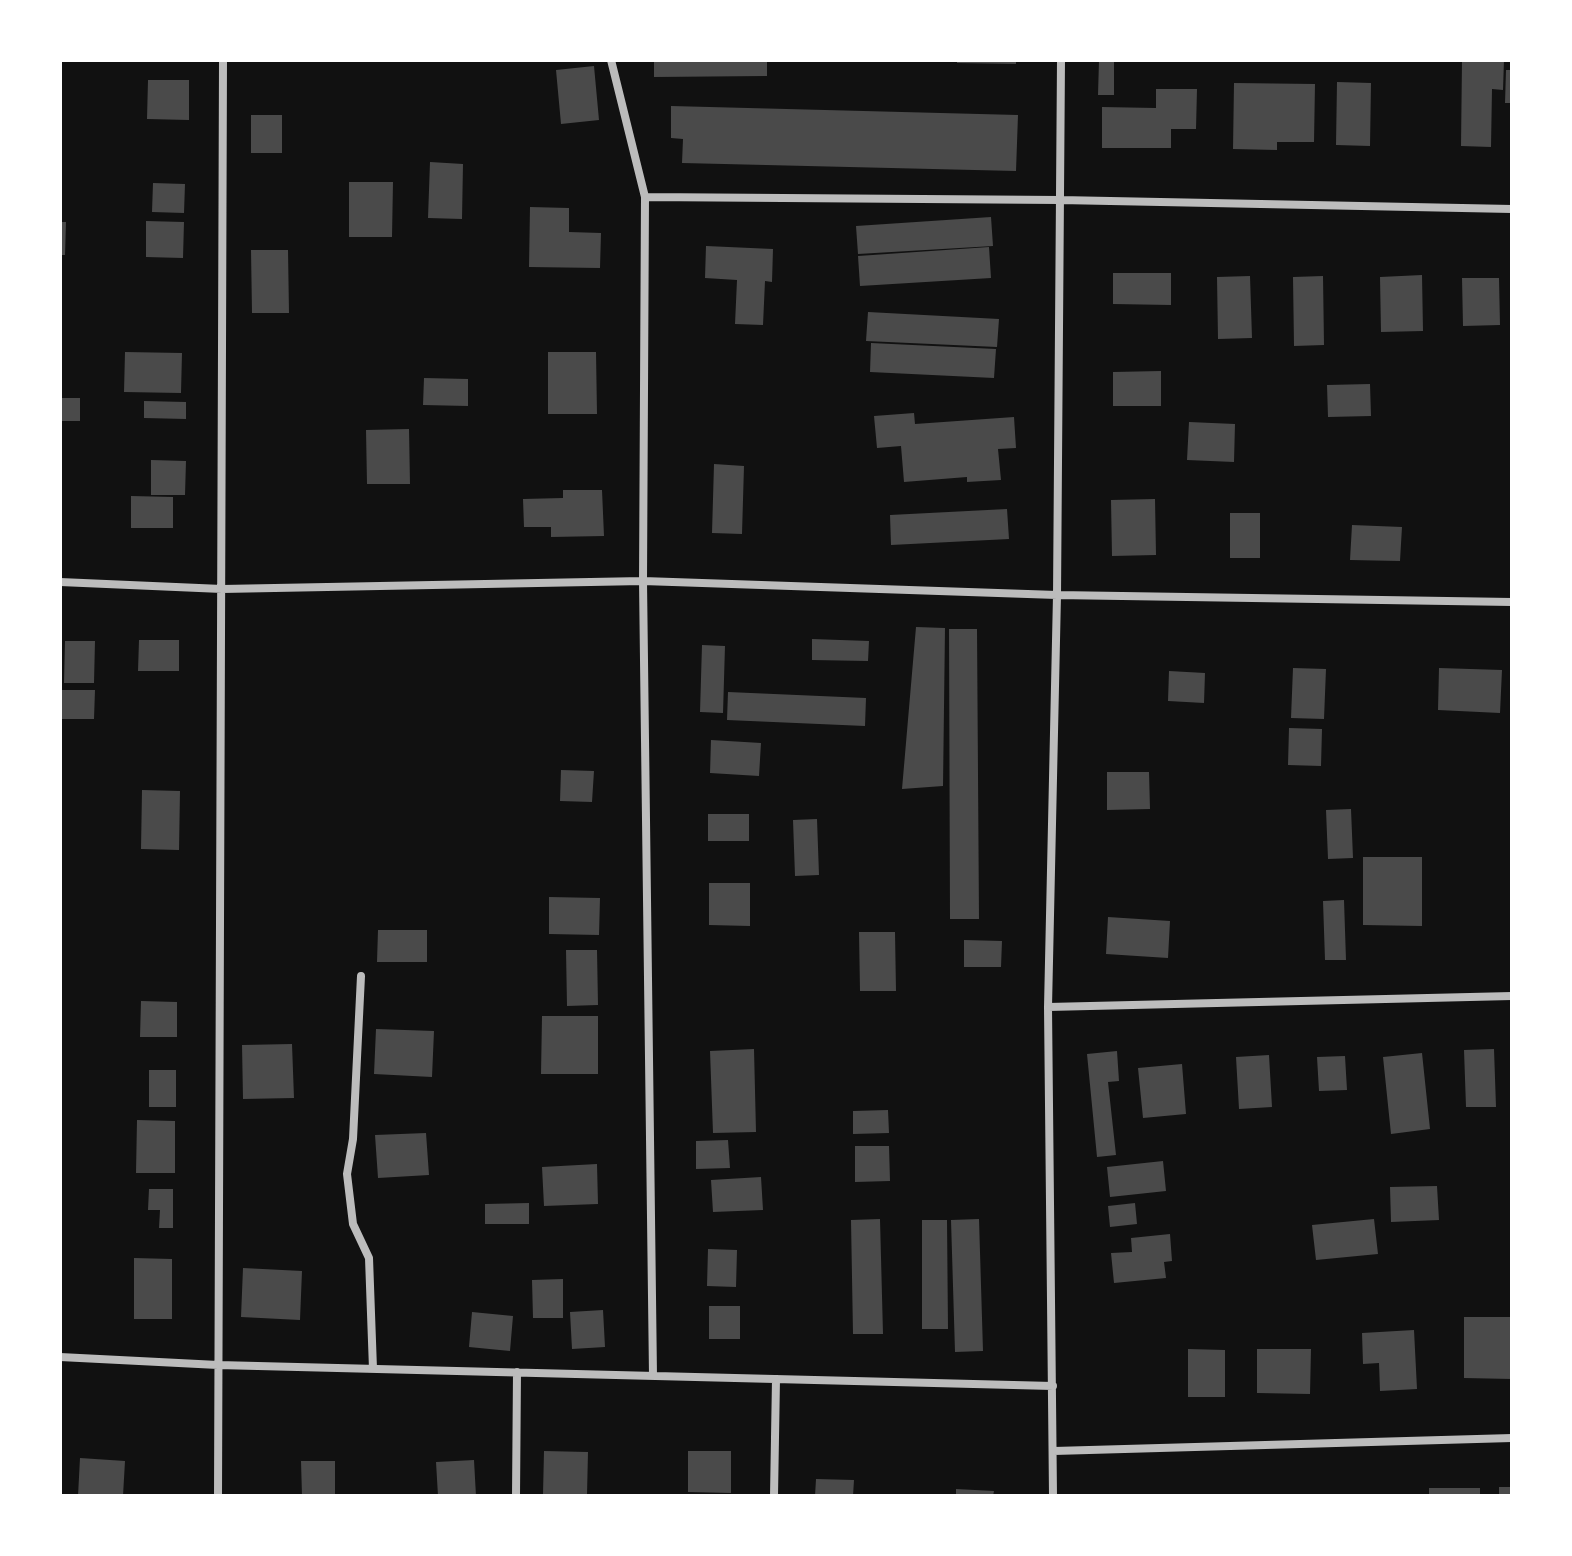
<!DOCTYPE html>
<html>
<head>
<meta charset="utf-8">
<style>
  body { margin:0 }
  #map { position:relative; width:1572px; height:1556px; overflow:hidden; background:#111; font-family:Barlow,sans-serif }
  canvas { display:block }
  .frame { position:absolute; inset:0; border:62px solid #fff; pointer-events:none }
</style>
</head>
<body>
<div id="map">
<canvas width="1572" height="1556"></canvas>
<div class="frame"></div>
</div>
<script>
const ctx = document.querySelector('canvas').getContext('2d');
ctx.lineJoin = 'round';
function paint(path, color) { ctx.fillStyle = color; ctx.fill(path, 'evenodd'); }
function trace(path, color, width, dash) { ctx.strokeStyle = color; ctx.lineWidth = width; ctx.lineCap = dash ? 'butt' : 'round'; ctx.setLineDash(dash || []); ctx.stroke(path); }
const building = new Path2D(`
  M654 60H767V76L654 77Z
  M957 60H1016V64L957 63Z
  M1099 60H1114V95H1098Z
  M1462 60H1504L1503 90 1492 89 1491 147 1461 146Z
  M594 66 599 120 561 124 556 70Z
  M1506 70H1512V103H1505Z
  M148 80H189V120L147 119Z
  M1337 82 1371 83 1370 146 1336 145Z
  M1234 83 1315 84 1314 142H1277V150L1233 149Z
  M1156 89H1197L1196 129H1171V148H1102V107L1156 108Z
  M671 106 1018 115 1016 171 682 163 683 139 671 138Z
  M251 115H282V153H251Z
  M430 162 463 164 462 219 428 218Z
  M349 182H393L392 237H349Z
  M153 183 185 184 184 213 152 212Z
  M530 207 569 208V232L601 233 600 268 529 267Z
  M991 217 993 246 858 254 856 226Z
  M146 221 184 222 183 258 146 257Z
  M60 222H66L65 255H60Z
  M706 246 773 249 772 282 765 281 763 325 735 324 737 280 705 278Z
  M989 247 991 278 860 286 858 256Z
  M251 250H288L289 313H252Z
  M1113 273H1171V305L1113 304Z
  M1422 275 1423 331 1381 332 1380 277Z
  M1250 276 1252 338 1218 339 1217 277Z
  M1323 276 1324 345 1294 346 1293 277Z
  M1462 278H1499L1500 325 1463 326Z
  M868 312 999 319 997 347 866 341Z
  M871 343 996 349 994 378 870 372Z
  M125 352 182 353 181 393 124 392Z
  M548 352H596L597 414H548Z
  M1161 371V406H1113V372Z
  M424 378 468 379V406L423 405Z
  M1370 384 1371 416 1328 417 1327 385Z
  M60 398H80V421H60Z
  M144 401 186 402V419L144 418Z
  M914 413 915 424 1014 417 1016 448 998 449 1001 480 967 482V477L904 482 901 446 877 448 874 416Z
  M1189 422 1235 424 1234 462 1187 460Z
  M409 429 410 484H367L366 430Z
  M151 460 186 461 185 495H151Z
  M714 464 744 466 742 534 712 533Z
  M563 490H602L604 536 551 537V527H524L523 499 563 498Z
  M131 496 173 497V528H131Z
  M1155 499 1156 555 1112 556 1111 500Z
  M1007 509 1009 539 891 545 890 515Z
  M1230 513H1260V558H1230Z
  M1352 525 1402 527 1400 561 1350 560Z
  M916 627 945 628 943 786 902 789Z
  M949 629H977L979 919H950Z
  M812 639 869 641 868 661 812 660Z
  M139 640H179V671H138Z
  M65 641H95L94 683H64Z
  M702 645 725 646 723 713 700 712Z
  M1293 668 1326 669 1324 719 1291 718Z
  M1439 668 1502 670 1500 713 1438 710Z
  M1169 671 1205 673 1204 703 1168 701Z
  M60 690H95L94 719H60Z
  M728 692 866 698 865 726 727 720Z
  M1289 728 1322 729 1321 766 1288 765Z
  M711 740 761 743 759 776 710 773Z
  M561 770 594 771 592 802 560 801Z
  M1107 772H1149L1150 809 1107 810Z
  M142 790 180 791 179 850 141 849Z
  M1351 809 1353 858 1328 859 1326 810Z
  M708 814H749V841H708Z
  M817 819 819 875 795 876 793 820Z
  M1363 857H1422V926L1363 925Z
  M709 883H750V926L709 925Z
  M549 897 600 898 599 935 549 934Z
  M1344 900 1346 960H1325L1323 901Z
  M1108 917 1170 921 1168 958 1106 954Z
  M378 930H427V962H377Z
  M859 932H895L896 991H860Z
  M964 940 1002 941 1001 967H964Z
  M566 950H597L598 1005 567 1006Z
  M141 1001 177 1002V1037H140Z
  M542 1016H598V1074H541Z
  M376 1029 434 1031 432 1077 374 1074Z
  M292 1044 294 1098 243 1099 242 1045Z
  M754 1049 756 1132 713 1133 710 1051Z
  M1494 1049 1496 1107H1466L1464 1050Z
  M1117 1051 1119 1081 1108 1082 1116 1155 1097 1157 1087 1054Z
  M1422 1053 1430 1129 1391 1134 1383 1057Z
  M1269 1055 1272 1107 1239 1109 1236 1057Z
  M1345 1056 1347 1090 1319 1091 1317 1057Z
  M1182 1064 1186 1114 1143 1118 1138 1068Z
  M149 1070H176V1107H149Z
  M888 1110 889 1133 853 1134V1111Z
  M137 1120 175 1121V1173H136Z
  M426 1133 429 1175 378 1178 375 1135Z
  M728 1140 730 1168 696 1169V1141Z
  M855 1146H889L890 1181 855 1182Z
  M1163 1161 1166 1191 1110 1197 1107 1167Z
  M597 1164 598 1204 544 1206 542 1167Z
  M761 1177 763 1210 713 1212 711 1180Z
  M1437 1186 1439 1220 1391 1222 1390 1187Z
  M149 1189H173V1228H159L160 1210H148Z
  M529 1203V1224H485V1204Z
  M1135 1203 1137 1224 1110 1227 1108 1206Z
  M880 1219 883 1334H853L851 1220Z
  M979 1219 983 1351 955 1352 951 1220Z
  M1374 1219 1378 1254 1316 1260 1312 1225Z
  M922 1220H947L948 1329H922Z
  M1170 1234 1172 1261 1164 1262 1166 1278 1114 1283 1111 1253 1132 1252 1131 1238Z
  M708 1249 737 1250 736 1287 707 1286Z
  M134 1258 172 1259V1319H134Z
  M243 1268 302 1271 300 1320 241 1317Z
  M563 1279V1318H533L532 1280Z
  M709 1306H740V1339H709Z
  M603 1310 605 1347 572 1349 570 1312Z
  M472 1312 513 1316 510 1351 469 1347Z
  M1464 1317H1512V1379L1464 1378Z
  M1414 1330 1417 1389 1380 1391 1379 1363 1363 1364 1362 1333Z
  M1188 1349 1225 1350V1397H1188Z
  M1257 1349H1311L1310 1394 1257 1393Z
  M544 1451 588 1452 587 1495 543 1494Z
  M688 1451H731V1493L688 1492Z
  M80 1458 125 1461 123 1496H78Z
  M474 1460 476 1496H438L436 1462Z
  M301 1461H335V1496H302Z
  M816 1479 854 1480 853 1496H815Z
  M1499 1487H1512V1496H1499Z
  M1429 1488H1480V1496H1429Z
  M956 1489 994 1491 993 1496H956Z`);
const minor = new Path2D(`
  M611 60 645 197 643 581 653 1376
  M645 197 1060 200 1512 209
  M60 582 222 589 643 581 1057 595 1512 602
  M361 976 353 1139 347 1174 353 1224 369 1258 373 1369
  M1048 1007 1512 996
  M60 1357 218 1365 1053 1386
  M1054 1451 1512 1438
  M218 1496 223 60
  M516 1496 517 1372
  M774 1496 776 1379
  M1053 1496 1048 1007 1057 595 1061 60`);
paint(building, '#4a4a4a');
trace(minor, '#bcbcbc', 8);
</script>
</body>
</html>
